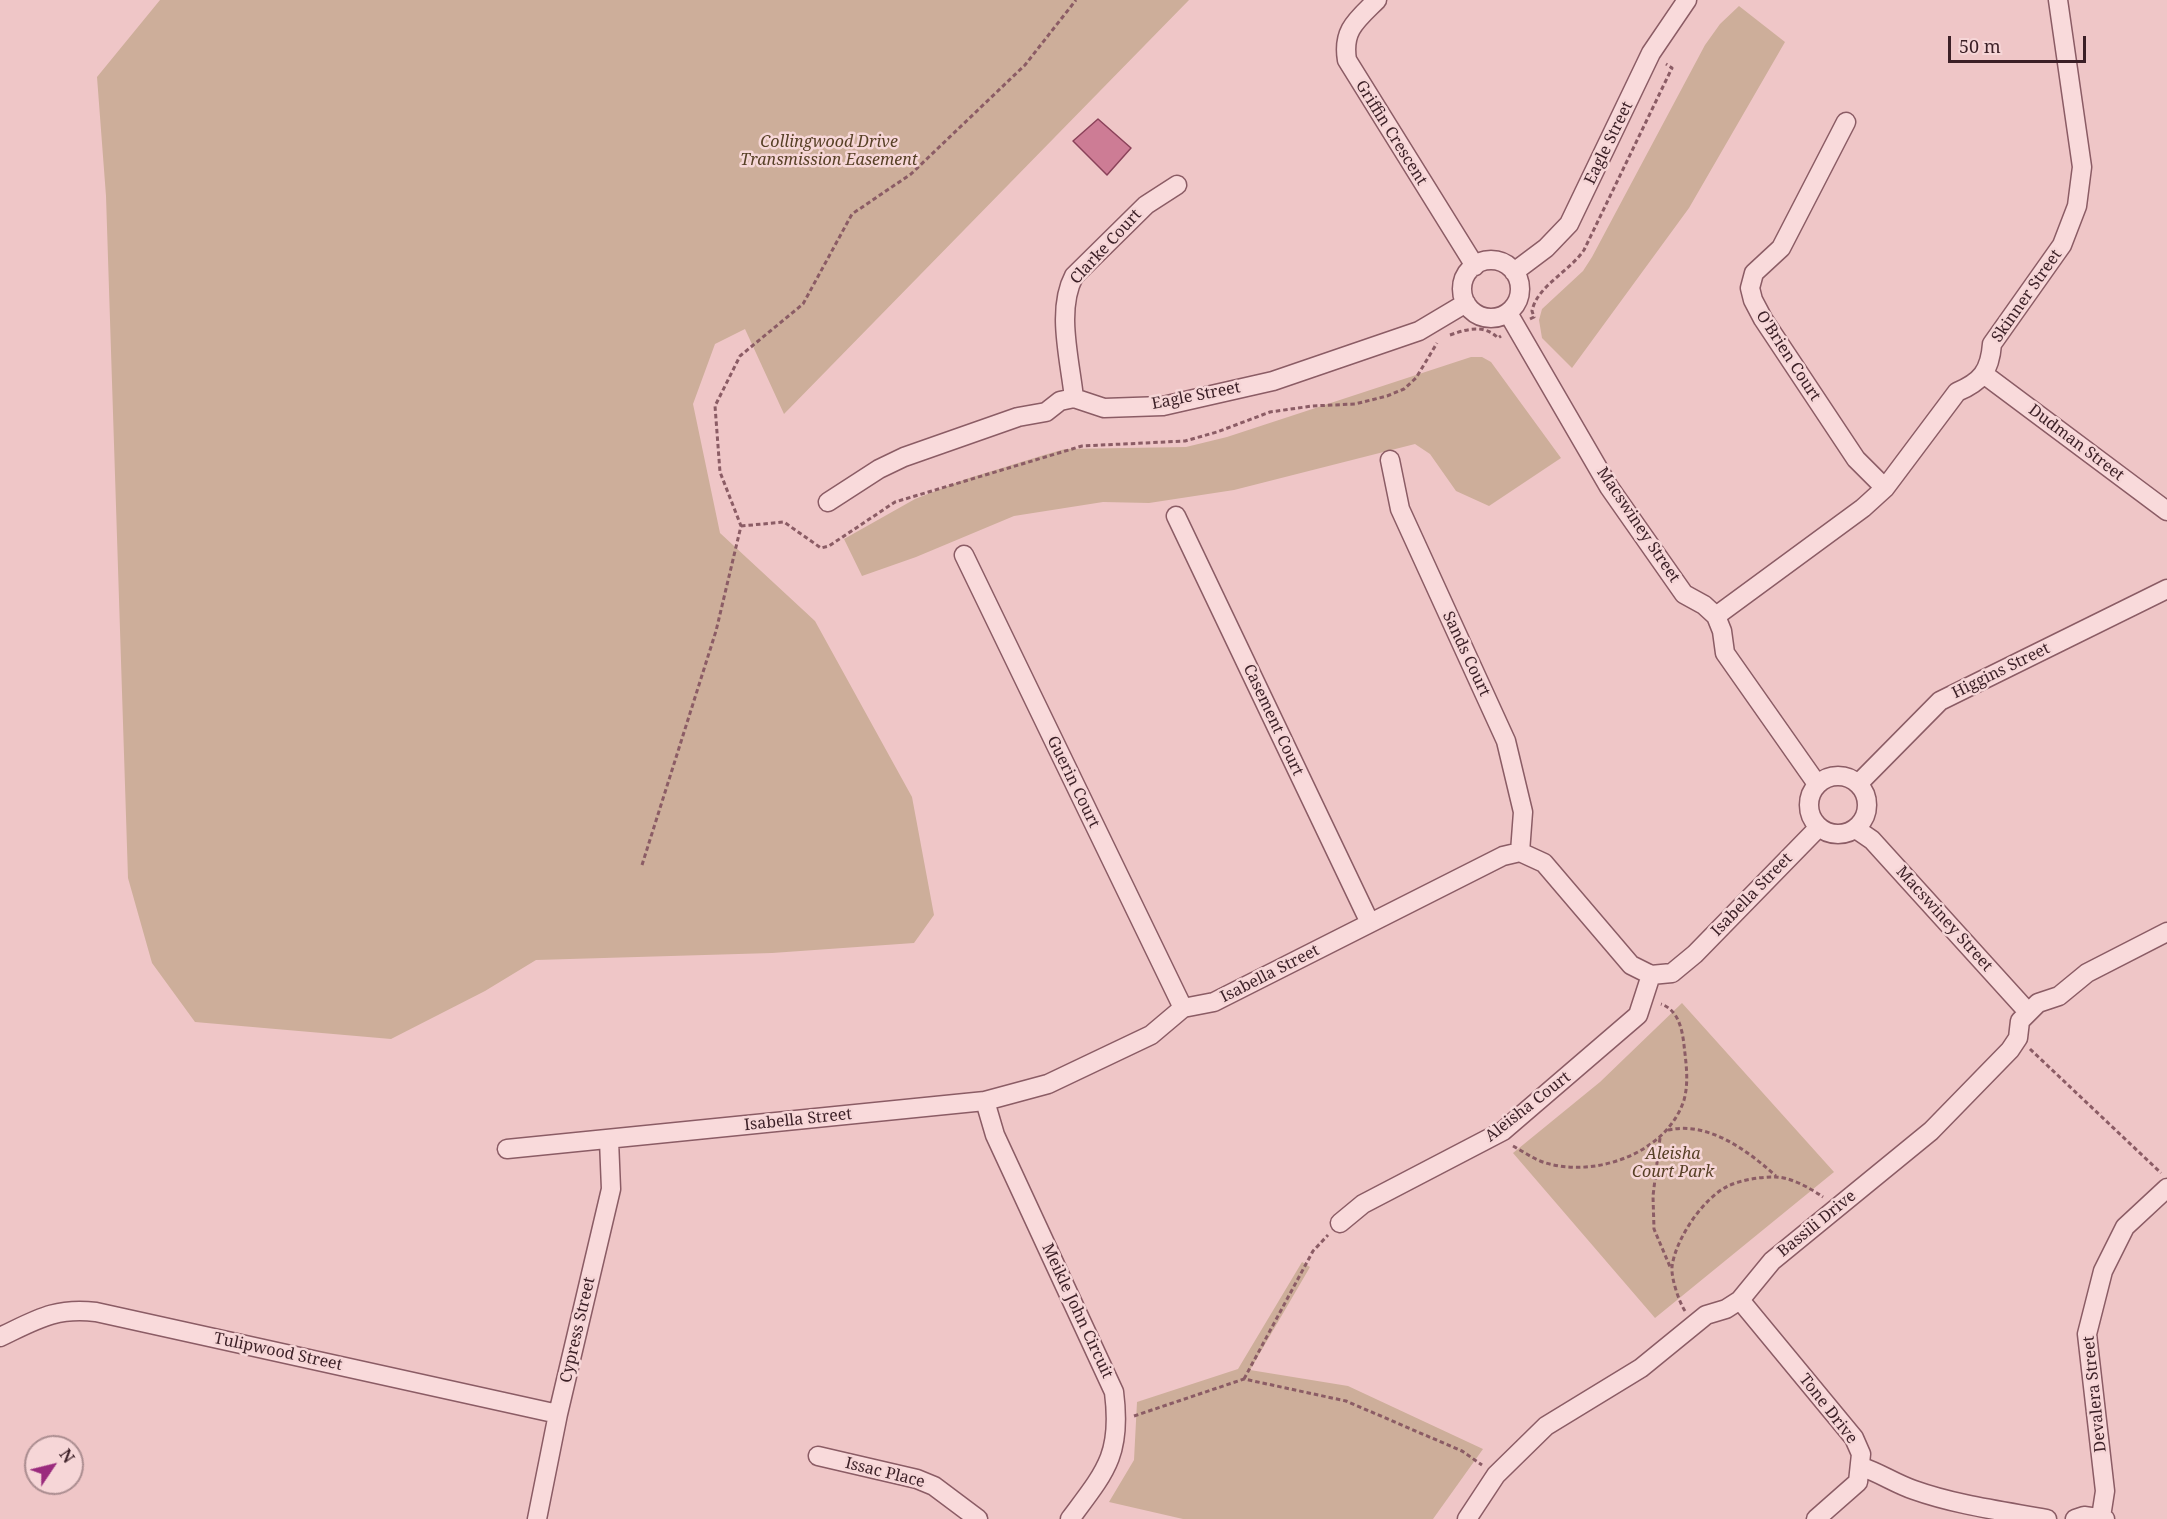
<!DOCTYPE html>
<html>
<head>
<meta charset="utf-8">
<style>
  body { margin:0 }
  #map { position:relative; width:2167px; height:1519px; overflow:hidden; background:#efc6c7; font-family:"Noto Serif",serif }
  canvas { display:block }
  .north { position:absolute; left:24px; top:1435px; width:60px; height:60px; box-sizing:border-box; background:#f6d6d7; border:2px solid #ab8d90; border-radius:50%; rotate:55deg; font-size:16px; font-weight:700; line-height:24px; text-align:center; color:#3b1f26 }
  .north::after { content:''; display:block; margin:auto; width:21px; height:27px; background:#9a2b7d; clip-path:polygon(50% 0,100% 100%,50% 72%,0 100%) }
  .scale { position:absolute; left:1948px; top:36px; width:138px; height:27px; box-sizing:border-box; border:3px solid #3b1f26; border-top:0; padding-left:8px; font-size:18px; line-height:21px; white-space:nowrap; color:#3b1f26; -webkit-text-stroke:4px #f6d6d7; paint-order:stroke }
</style>
</head>
<body>
<div id="map">
<canvas width="2167" height="1519"></canvas>
<div class="north">N</div>
<div class="scale">50 m</div>
</div>
<script>
const ctx = document.querySelector('canvas').getContext('2d');
ctx.lineJoin = 'round';
function paint(path, color) { ctx.fillStyle = color; ctx.fill(path, 'evenodd'); }
function trace(path, color, width, dash) { ctx.strokeStyle = color; ctx.lineWidth = width; ctx.lineCap = dash ? 'butt' : 'round'; ctx.setLineDash(dash || []); ctx.stroke(path); }
function label(font, color, halo, rows, align = 'center') {
  ctx.font = font + ' "Noto Serif",serif'; ctx.lineWidth = 5; ctx.setLineDash([]); ctx.textBaseline = 'middle'; ctx.strokeStyle = halo; ctx.fillStyle = color; for (const [text, x, y, turn = 0] of rows) {
    ctx.save(); ctx.translate(x, y); ctx.rotate((+turn || 0) * Math.PI / 180); ctx.textAlign = isNaN(turn) ? turn : align; if (halo) ctx.strokeText(text, 0, 0); ctx.fillText(text, 0, 0); ctx.restore();
  }
}
const green = new Path2D(`
  M160 0H1189L784 414 745 329 715 344 693 404 720 533 815 621 912 797 934 915 914 943 772 953 536 960 485 991 391 1039 195 1022 152 963 128 878 106 196 97 77Z
  M1739 6 1785 42 1689 208 1572 368 1542 338 1539 320 1542 309 1583 271 1592 257 1705 45 1720 24Z
  M1471 357H1482L1491 362 1561 458 1489 506 1456 491 1430 454 1415 444 1234 490 1149 503 1103 502 1014 516 916 557 862 576 844 539 915 499 966 479 1044 455 1065 449 1186 447 1227 437Z
  M1682 1003 1834 1172 1655 1318 1513 1153 1600 1082Z
  M1302 1262 1310 1267 1250 1370 1348 1386 1483 1449 1433 1519H1183L1109 1502 1134 1460 1137 1402 1238 1369Z`);
const building = new Path2D(`
  M1098 119 1131 148 1107 175 1073 141Z`);
const path = new Path2D(`
  M1530 319 1534 317 1532 311C1537 286 1569 272 1584 250L1672 68 1666 64
  M1450 335C1467 329 1484 324 1498 338L1501 336
  M741 526 784 522 821 548 829 546 895 502 1082 446 1185 441 1217 432 1270 412 1312 406 1355 404 1387 396 1404 389 1416 378 1437 343
  M642 865 716 631 741 526 720 472 715 406 740 356 803 304 852 214 911 174 1025 65 1076 0
  M2030 1049 2161 1173
  M1668 1130C1708 1121 1747 1150 1776 1176
  M1660 1138 1653 1196 1654 1229 1671 1269
  M1513 1146C1524 1152 1535 1160 1546 1163 1596 1178 1667 1153 1684 1100 1689 1082 1686 1063 1684 1045 1682 1028 1678 1010 1661 1004
  M1685 1311C1679 1302 1671 1278 1672 1267 1675 1240 1703 1198 1728 1186 1741 1180 1759 1177 1773 1177 1789 1176 1810 1188 1823 1197
  M1244 1379 1313 1251 1328 1235
  M1134 1416 1244 1379 1346 1401 1462 1451 1482 1465`);
const minor = new Path2D(`
  M1377 0C1357 20 1342 30 1347 60L1475 266
  M1846 122 1781 248 1754 273 1750 288 1753 300 1763 319 1856 459 1885 488
  M1462 289a29 29 0 1 1 58 0a29 29 0 1 1-58 0Z
  M1514 272 1546 248 1569 224 1651 53 1687 0
  M1508 313 1609 487 1684 594 1704 605 1716 616 1722 631 1725 653 1817 784
  M1985 375 2167 511
  M1074 398C1070 360 1056 310 1074 276L1146 205 1177 185
  M1390 460 1400 509 1506 741 1523 812 1520 852
  M828 502 879 469 904 457 1018 417 1046 412 1060 401 1074 398 1104 408 1163 406 1273 381 1419 331 1466 303
  M1176 516 1370 923
  M964 555 1183 1008
  M1716 616 1863 508 1885 488 1957 392C1981 382 1990 371 1992 344L2062 245 2077 206 2082 167 2058 0
  M1809 805a29 29 0 1 1 58 0a29 29 0 1 1-58 0Z
  M1858 784 1940 701 2167 589
  M1856 829 1872 840 2028 1012
  M985 1101 995 1135 1114 1392C1122 1454 1106 1471 1070 1519
  M507 1149 985 1101 1048 1084 1151 1035 1183 1008 1214 1002 1503 856 1520 852 1544 863 1631 965 1651 975 1672 973 1695 954 1818 828
  M1340 1223 1363 1204 1503 1131 1638 1015 1651 975
  M1740 1300 1854 1438 1861 1454 1858 1482 1816 1519
  M0 1337C36 1320 55 1307 96 1312L558 1414
  M818 1456 917 1479 934 1486 978 1519
  M1862 1467C1880 1473 1896 1484 1914 1490 1956 1505 2003 1511 2047 1519
  M2101 1517 2105 1491 2087 1334 2103 1271 2125 1227 2167 1188
  M537 1519 558 1414 611 1189 609 1140
  M1467 1519 1496 1475 1546 1426 1641 1368 1706 1315 1726 1309 1740 1300 1772 1261 1931 1131 2010 1050 2018 1038 2020 1021 2038 1003 2059 996 2087 973 2167 932
  M2075 1519 2084 1516 2105 1519`);
const streetNames = [
  ["Griffin Crescent",1391,133,58],
  ["Eagle Street",1609,143,-64],
  ["Clarke Court",1106,247,-47],
  ["Skinner Street",2027,296,-55],
  ["O'Brien Court",1788,356,57],
  ["Eagle Street",1196,396,-11],
  ["Dudman Street",2076,443,37],
  ["Macswiney Street",1638,525,56],
  ["Sands Court",1466,654,65],
  ["Higgins Street",2001,671,-26],
  ["Casement Court",1273,720,65],
  ["Guerin Court",1073,782,64],
  ["Isabella Street",1752,895,-46],
  ["Macswiney Street",1944,919,48],
  ["Isabella Street",1270,974,-27],
  ["Aleisha Court",1528,1107,-38],
  ["Isabella Street",798,1120,-6],
  ["Bassili Drive",1817,1224,-39],
  ["Meikle John Circuit",1077,1311,65],
  ["Cypress Street",578,1330,-77],
  ["Tulipwood Street",278,1352,12],
  ["Devalera Street",2095,1394,-96],
  ["Tone Drive",1828,1409,52],
  ["Issac Place",885,1473,14]
];
const parkNames = [
  ["Collingwood Drive",829,142],
  ["Transmission Easement",829,160],
  ["Aleisha",1673,1154],
  ["Court Park",1673,1172]
];
paint(green, '#cdae9a');
paint(building, '#cd7c95');
trace(building, '#8a4159', 1.5);
trace(minor, '#8b5c65', 21);
trace(path, '#8b5c65', 3, [4.5, 3]);
trace(minor, '#f9dadb', 18);
label('16px', '#3b1f26', '#f6d6d7', streetNames);
label('italic 16px', '#574026', '#f6d6d7', parkNames);
</script>
</body>
</html>
